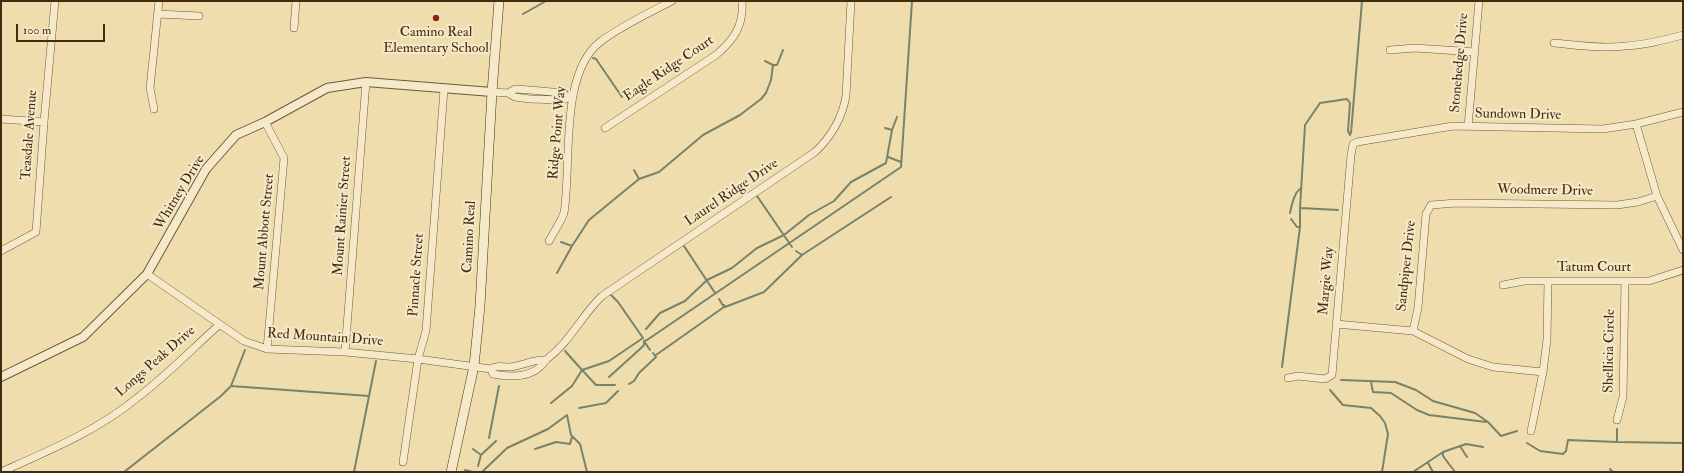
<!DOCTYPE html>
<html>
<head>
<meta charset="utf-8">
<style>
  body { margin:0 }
  #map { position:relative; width:1684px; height:473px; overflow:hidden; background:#f0ddad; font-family:"IM FELL Double Pica",serif }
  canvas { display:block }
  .frame { position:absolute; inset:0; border:2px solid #432d12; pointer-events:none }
  .scale { position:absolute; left:16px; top:24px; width:89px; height:18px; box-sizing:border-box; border:2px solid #432d12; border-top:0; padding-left:5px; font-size:12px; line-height:14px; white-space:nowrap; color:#432d12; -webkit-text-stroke:3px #f5e9ca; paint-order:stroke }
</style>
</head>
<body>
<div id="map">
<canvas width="1684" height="473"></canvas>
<div class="frame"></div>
<div class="scale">100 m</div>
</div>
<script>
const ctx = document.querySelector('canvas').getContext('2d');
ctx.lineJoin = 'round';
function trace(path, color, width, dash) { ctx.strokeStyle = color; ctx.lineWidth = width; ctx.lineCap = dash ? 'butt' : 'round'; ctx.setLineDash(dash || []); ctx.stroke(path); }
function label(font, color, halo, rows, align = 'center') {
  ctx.font = font + ' "IM FELL Double Pica",serif'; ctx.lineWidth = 4; ctx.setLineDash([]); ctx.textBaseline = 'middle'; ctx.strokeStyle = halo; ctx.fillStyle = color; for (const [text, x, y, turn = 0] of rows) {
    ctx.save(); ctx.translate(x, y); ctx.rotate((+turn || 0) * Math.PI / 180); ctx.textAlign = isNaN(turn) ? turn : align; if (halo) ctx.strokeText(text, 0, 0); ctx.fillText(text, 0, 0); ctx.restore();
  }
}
const stream = new Path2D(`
  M523 14 546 1
  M593 58 596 59 622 97
  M765 61 773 65
  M885 128 892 130
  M1351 133 1362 1
  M888 157 901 162
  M634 170 639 179
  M757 196 792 247
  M1338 210 1300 208 1305 125 1320 103 1347 99 1350 103 1348 131 1350 135
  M1290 213C1292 204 1294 193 1301 188
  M1291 219 1297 227H1300
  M572 246 589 220 639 179 659 172 703 135 740 115 761 99 766 93 771 80 773 65H777L783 50
  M684 246 715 293
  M796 251 802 255
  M557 273 572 246 561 242
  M611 295 618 302 643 338 609 361 582 370 596 385H615
  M724 305 725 307 764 292 802 255 891 197
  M646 329 660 313 685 301 707 280 732 268 757 248 784 235 809 215 834 201 851 182 886 163 892 130 897 117
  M650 350 644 341 647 340 901 167 912 1
  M656 355 724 307 719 299
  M1282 367 1300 227V208
  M609 377 640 349 644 345V341
  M1341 380 1395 382 1416 390 1433 401 1475 413 1488 422 1501 436 1517 431
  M1371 382 1373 392 1391 393 1417 410 1429 415 1486 422
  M629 384 634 381 639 373 656 357 653 353
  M231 386 369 396 376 361
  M1330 390 1343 405 1371 408 1380 416 1385 423 1388 434 1382 472
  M551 403 572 386 582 370 565 351
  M579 408 606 403 618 391
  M489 438 499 386
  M1617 442 1683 443
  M1527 443 1540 451 1563 454 1566 451 1568 440 1617 442V429
  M1460 446 1467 457
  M473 449 481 455 496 441
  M535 449 556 442 570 444 572 437
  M1443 452V456L1455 472
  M1428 463 1433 472
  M478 466 481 455
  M1610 469 1613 472
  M465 470 473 472
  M124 472 221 396 231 386 245 350
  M354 472 369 396
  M482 472 507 448 548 429 567 415 571 435 580 444 587 472
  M1413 472 1443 452 1466 444 1483 447`);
const minor = new Path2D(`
  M158 14 199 16
  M294 28 296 1
  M1554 43C1577 45 1601 49 1625 46 1645 45 1664 40 1683 35
  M1390 50 1415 48 1475 52
  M492 92 508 93 515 89 530 90 563 93 572 96
  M508 93 515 97 530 99 563 100 572 96
  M154 109 150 88 159 1
  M1 119 44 122
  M265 122 284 158 267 349
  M1636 124 1657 196 1683 250
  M1468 127 1479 1
  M605 128 716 55C734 40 744 25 742 1
  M549 241 561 220 564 213C572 164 559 74 600 42 621 26 649 13 672 1
  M1 251 36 232 44 122 55 1
  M147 274 244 341 267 349 345 352 418 359 491 369C496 365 503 367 510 367 522 366 533 359 545 360
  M1503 285 1524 281H1649L1683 270
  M1336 324 1413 331 1468 359 1493 367 1543 372
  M1413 331 1418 308 1426 214 1431 205 1457 203 1617 205 1638 202 1657 196
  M345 352 366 82
  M491 369 493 374C508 377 529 378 541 366 544 364 544 361 547 359 570 342 581 316 602 296L815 152C832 136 842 119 846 96L851 1
  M1288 378 1298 376 1325 379 1332 375 1351 155 1353 144 1357 142 1453 126 1603 129 1636 124 1683 112
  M1617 420 1623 397 1625 281
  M1531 431 1543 372 1547 340 1548 281
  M403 462 418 359 426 331 444 89
  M1 472C48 451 97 431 137 398 166 376 192 349 219 325`);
const tertiary = new Path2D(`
  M1 377 83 337 147 274 206 169 236 135 265 122 327 88 366 82 492 92`);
const secondary = new Path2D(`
  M451 472 474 366 480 306 492 92 499 1`);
const markers = [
  [436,18,4,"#8f2418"]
];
const poiNames = [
  ["Camino Real",436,33],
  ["Elementary School",436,49]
];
const streetNames = [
  ["Stonehedge Drive",1460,63,-85],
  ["Eagle Ridge Court",669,69,-34],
  ["Sundown Drive",1518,115,1],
  ["Ridge Point Way",558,133,-85],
  ["Teasdale Avenue",30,135,-86],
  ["Woodmere Drive",1545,191,1],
  ["Whitney Drive",180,193,-59],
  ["Laurel Ridge Drive",732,193,-34],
  ["Mount Rainier Street",343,216,-86],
  ["Mount Abbott Street",265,232,-85],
  ["Camino Real",470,237,-87],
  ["Sandpiper Drive",1407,266,-84],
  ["Tatum Court",1594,268],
  ["Pinnacle Street",417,275,-86],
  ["Margie Way",1327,281,-85],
  ["Red Mountain Drive",325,338,4],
  ["Shellicia Circle",1610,351,-89],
  ["Longs Peak Drive",156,362,-41]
];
trace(stream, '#78836b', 2);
trace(minor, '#6e5939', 8);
trace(tertiary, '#6e5939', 10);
trace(secondary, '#432d12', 10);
trace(minor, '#f5e9ca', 7);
trace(tertiary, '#f5e9ca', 8);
trace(secondary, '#f5e9ca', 9);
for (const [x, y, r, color] of markers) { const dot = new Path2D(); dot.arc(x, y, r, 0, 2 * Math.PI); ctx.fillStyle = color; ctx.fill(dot); trace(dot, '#f5e9ca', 1.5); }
label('14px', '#432d12', '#f5e9ca', poiNames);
label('14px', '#432d12', '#f5e9ca', streetNames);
</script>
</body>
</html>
